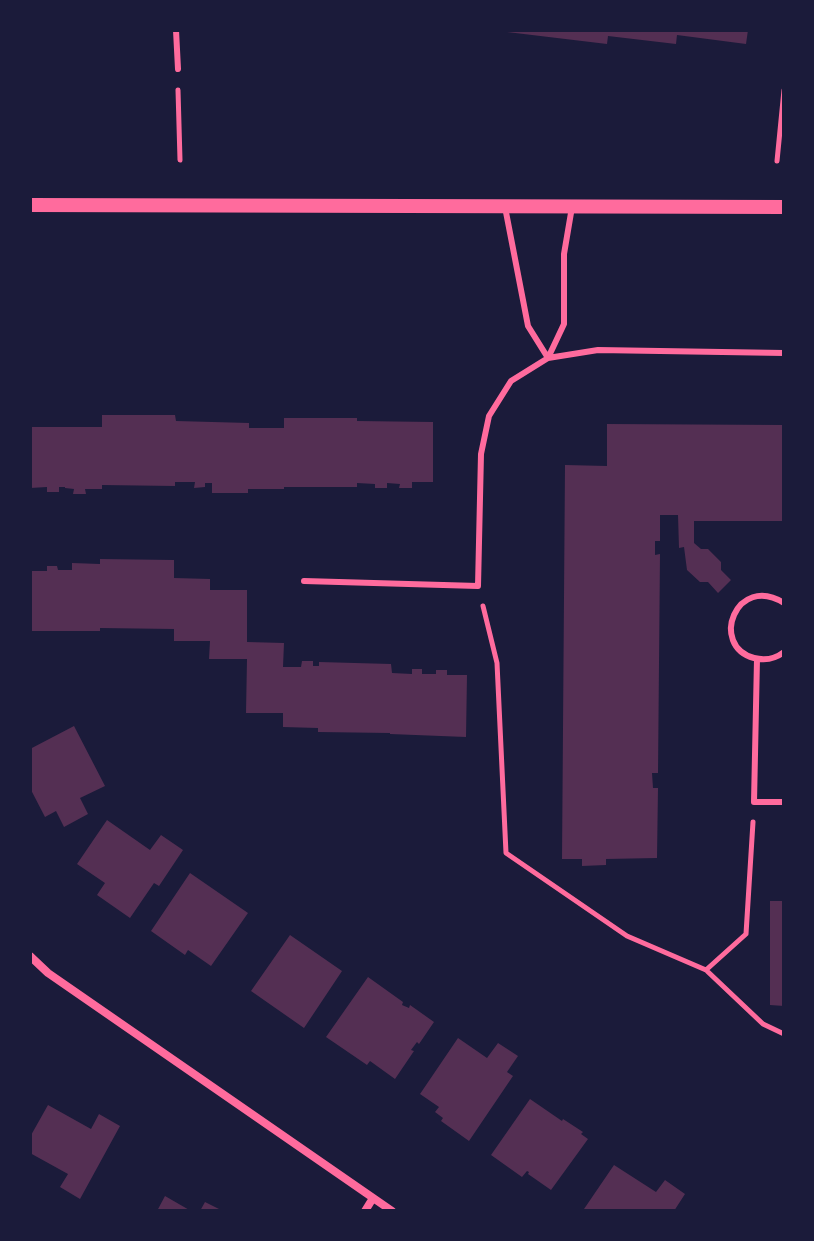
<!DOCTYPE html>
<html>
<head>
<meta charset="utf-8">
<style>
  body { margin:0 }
  #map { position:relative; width:814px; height:1241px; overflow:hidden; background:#1b1b3a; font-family:"Noto Sans",sans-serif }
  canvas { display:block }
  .frame { position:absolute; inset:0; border:32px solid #1b1b3a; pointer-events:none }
</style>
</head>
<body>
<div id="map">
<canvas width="814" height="1241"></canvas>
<div class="frame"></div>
</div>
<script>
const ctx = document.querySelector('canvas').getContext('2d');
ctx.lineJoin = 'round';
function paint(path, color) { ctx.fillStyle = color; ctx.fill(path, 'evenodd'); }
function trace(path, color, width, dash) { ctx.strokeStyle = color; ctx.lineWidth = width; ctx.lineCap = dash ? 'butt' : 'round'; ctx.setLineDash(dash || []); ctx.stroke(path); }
const building = new Path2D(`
  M507 30H748L746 44 677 35 676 44 608 36 607 44 507 32Z
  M102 415H175L176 421 249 423V428H284V418H357V421L433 422V482H412V488H399L400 484 387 483V488H375V484L357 483V487H284V489H248V493H212V483H205V487L194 488 195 482H175V486L102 485V489H85L86 494H73L74 489 65 488V487H59V492H47V487L30 488V427H102Z
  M607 424 784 425V521H694V543L701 549H708L721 562V570L731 580 718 593 708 582H700L687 570 684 547 679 548 678 515H660V541H655V555L660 554 658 773H652L653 788H658L657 858 606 859V865L582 866V859H562L565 465 607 466Z
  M100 559 174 560V578L210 579V590H247V642L284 643 283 667H301L302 661H313V666H319V662L391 664 392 673 412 674V669H422V674H436V670H447V675H467L466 737 390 734V733L318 732V728L283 727V713H246L247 659H209L210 641H174V629L100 628V631H30V571H47V566H57L58 570H72V563L100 564Z
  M74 726 105 786 80 798 88 814 64 827 56 811 45 817 30 788V749Z
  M107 820 150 850 161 835 183 850 159 886 154 883 130 918 97 895 105 883 77 864Z
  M190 873 248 913 211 966 188 950 185 955 151 931Z
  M770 901H784V1006L770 1005Z
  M290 935 342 971 304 1028 251 991Z
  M368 977 403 1002 402 1005 409 1008 410 1005 434 1022 419 1044 417 1042 411 1050 414 1051 395 1079 370 1061 367 1065 326 1037Z
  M458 1038 487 1058 498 1043 518 1056 507 1072 513 1076 469 1141 441 1121 443 1118 435 1112 439 1107 420 1094Z
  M530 1099 562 1121 563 1119 583 1132 581 1134 588 1139 551 1190 528 1174 529 1172 527 1171 522 1177 491 1155Z
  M48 1105 91 1129 99 1114 120 1126 80 1199 60 1187 68 1174 30 1153V1137Z
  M614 1165 656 1192 665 1180 685 1194 674 1211H588L584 1209Z
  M165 1196 191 1211H157Z
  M205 1202 223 1211H200Z`);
const path = new Path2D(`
  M178 90 180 160
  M777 161 784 90
  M483 606 497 663 506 853 627 936 706 970 763 1024 784 1034
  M706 970 746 934 753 822`);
const service = new Path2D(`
  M176 30 178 69
  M505 207 528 326 548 358 564 324V254L572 207
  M304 581 478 586 481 454 489 416 511 381 548 358 598 350 784 353
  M784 603C736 573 709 646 754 658 766 661 775 659 784 652
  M757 659 754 802H784`);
const minor = new Path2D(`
  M30 956 48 973 392 1211
  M365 1211 373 1198`);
const tertiary = new Path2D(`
  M30 205 784 207`);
paint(building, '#542f53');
trace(path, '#ff6b9d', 5);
trace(service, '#ff6b9d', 6);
trace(minor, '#ff6b9d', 8);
trace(tertiary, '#ff6b9d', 14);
</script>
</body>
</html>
